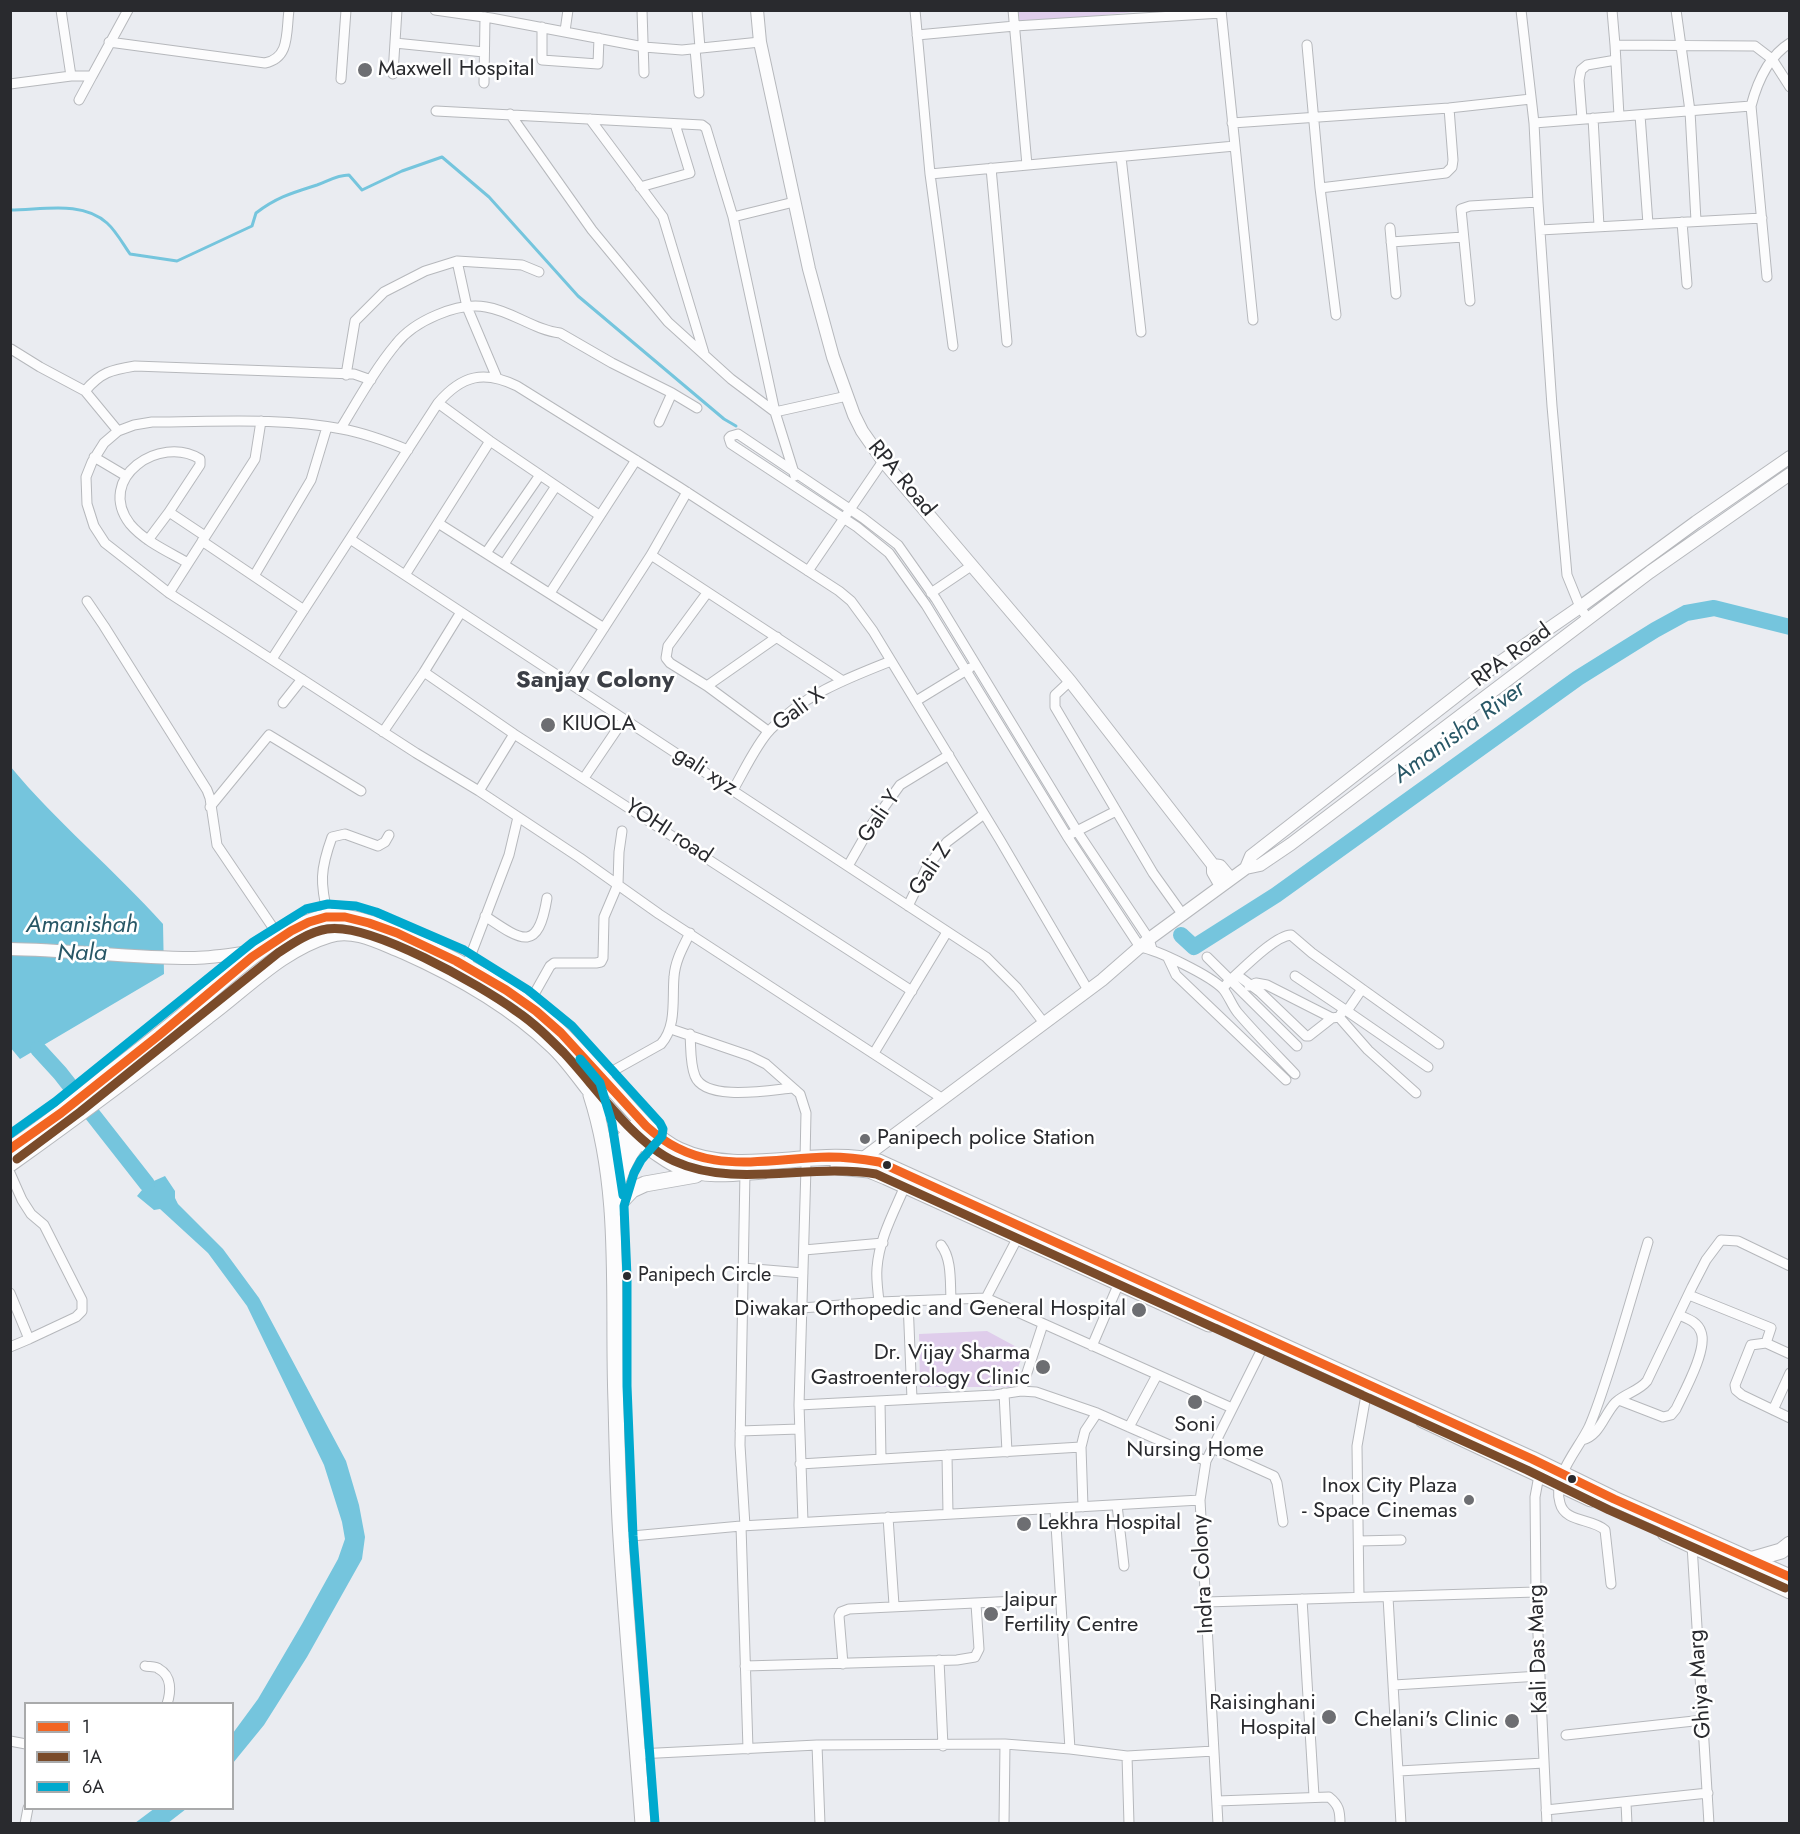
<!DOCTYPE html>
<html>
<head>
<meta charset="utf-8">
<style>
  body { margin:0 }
  #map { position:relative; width:1800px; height:1834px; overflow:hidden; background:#eaecf1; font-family:Jost,sans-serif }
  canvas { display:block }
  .frame { position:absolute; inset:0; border:12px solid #292a2e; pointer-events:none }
  .legend { position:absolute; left:24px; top:1702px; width:210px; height:108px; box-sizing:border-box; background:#fff; border:2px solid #a9aaab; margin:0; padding:8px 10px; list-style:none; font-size:18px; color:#292a2e }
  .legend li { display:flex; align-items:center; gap:12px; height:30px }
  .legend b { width:30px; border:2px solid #a9aaab }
</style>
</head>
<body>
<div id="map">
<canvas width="1800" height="1834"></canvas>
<div class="frame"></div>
<ul class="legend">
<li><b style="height:8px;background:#f26522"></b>1</li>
<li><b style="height:8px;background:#7a4b2a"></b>1A</li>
<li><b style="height:8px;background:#00a9ce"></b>6A</li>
</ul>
</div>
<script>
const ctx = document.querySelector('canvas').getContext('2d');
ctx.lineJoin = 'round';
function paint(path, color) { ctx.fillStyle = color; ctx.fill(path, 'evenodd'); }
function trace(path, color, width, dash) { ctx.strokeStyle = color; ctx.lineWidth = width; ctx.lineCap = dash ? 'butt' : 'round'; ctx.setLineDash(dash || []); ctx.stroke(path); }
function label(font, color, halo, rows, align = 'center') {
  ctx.font = font + ' Jost,sans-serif'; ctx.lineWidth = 5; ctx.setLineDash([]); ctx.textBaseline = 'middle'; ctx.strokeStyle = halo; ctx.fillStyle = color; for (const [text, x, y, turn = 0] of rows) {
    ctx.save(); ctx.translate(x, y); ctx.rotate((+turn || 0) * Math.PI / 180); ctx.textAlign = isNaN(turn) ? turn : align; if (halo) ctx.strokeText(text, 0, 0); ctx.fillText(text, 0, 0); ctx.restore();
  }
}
const green = new Path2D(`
  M1018 10 1142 11 1020 24Z
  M987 1331 1024 1351 1011 1387H920L919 1334Z`);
const water = new Path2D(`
  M10 766C57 823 114 869 163 924L164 974 20 1059 10 1047Z
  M165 1176 175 1191V1198L178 1204 223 1249 259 1298 346 1461 359 1505 365 1537 362 1559 307 1657 264 1725 233 1763V1733L258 1699 302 1624 338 1559 345 1539 342 1522 324 1465 247 1306 208 1253 160 1209 154 1210 137 1196 147 1184Z
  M155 1808H186V1809L168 1823H135Z`);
const stream = new Path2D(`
  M10 210C42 210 82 200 107 223 116 231 123 244 130 254L177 261 252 226 256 213C277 197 292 193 317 185 328 181 337 175 349 175L362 190 402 171 442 157 489 197 578 296 724 419 736 426`);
const river = new Path2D(`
  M1181 935 1194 947 1276 895 1578 678 1655 630 1686 613 1714 608 1790 627
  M38 1049 60 1073 147 1184`);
const minor = new Path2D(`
  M61 10 71 76
  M435 10 491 18 644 47 682 50 760 42
  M642 10 644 73
  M697 10 700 48
  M915 10 930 174 953 346
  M1013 10 1027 165
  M1221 10 1253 320
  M1521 10 1534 123 1538 202 1552 406 1567 575 1580 607 1588 619
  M1612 10 1615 45
  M1676 10 1690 111 1696 221
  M542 27V60L598 64 599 38
  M565 31 568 10
  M917 35 1015 26 1221 13
  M109 42 265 63C290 58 286 33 289 10
  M395 43 484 52
  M1307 45 1320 188 1336 315
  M695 49 699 93
  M393 74 397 10
  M341 79 346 10
  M484 83 485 17
  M10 84 71 76H92L128 10
  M79 100 92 76
  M1751 106C1757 83 1769 56 1790 43
  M436 111 702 125 706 128 733 217 775 412 795 476
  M510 114 592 230 668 322 731 379 775 412 847 396
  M1640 115 1648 224
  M1619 116 1615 45 1755 46 1772 59 1790 87
  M1593 118 1599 226
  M590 119 663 217 704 353
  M1582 119 1579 80 1581 70 1587 65 1616 60
  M1232 123 1449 108 1531 99
  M1534 123 1751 106 1767 277
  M1121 157 1141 332
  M991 168 1007 342
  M930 174 1235 146
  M640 187 690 173 675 124
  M1320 188 1446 173 1452 167 1453 160 1449 108
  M733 217 794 202
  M1682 222 1687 284
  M1390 228 1396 294
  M1540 230 1762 218
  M1391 242 1463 237
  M457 261 467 307 497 378
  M1470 301 1461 209 1470 206 1538 202
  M11 349 40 367 85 391 118 431
  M346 375 355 321 384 292 425 271 457 261 522 265 539 272
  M85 391C101 372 111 370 135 366L354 374 371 380
  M438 403 490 441 599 515
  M659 422 672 393
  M341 428C358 400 375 369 396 344 414 321 457 302 486 307 512 311 534 330 560 333L612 363 672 393 697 408
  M408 450C386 441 365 433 342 429 280 417 214 422 152 422L134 425 118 431 104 443 92 462 86 477 87 504 94 526 105 543 169 593 416 753 479 791 580 858 659 914 943 1099
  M94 457 126 476
  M438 523 604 628
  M350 539 986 957 1017 988 1044 1023
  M148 540 169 512
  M202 541 304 610
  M486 553 540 475
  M651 555 843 681
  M188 563C169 552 144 541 130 524 95 478 160 434 200 459V465L169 512 205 536
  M504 564 556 486
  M808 571 883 461
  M405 575 490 441
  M254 576 311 480 327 427
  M169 593 255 459 261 421
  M550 593 636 460
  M707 593 668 646 666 658 670 663 707 686 768 731
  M931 593 971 566
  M87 601 104 626 207 790 210 798 217 845 280 938
  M272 659 438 403C462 375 484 370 517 386L679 487 839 591 851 601 873 631 1000 840 1088 990
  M424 672 514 734 912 991
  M1070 681 1055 695V707L1153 873 1183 915
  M569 682 651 555 687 492
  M707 686 777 637
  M916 701 970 668
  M283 703 302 679
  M383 732 424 672 461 612
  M584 778 624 719
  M733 790C743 773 757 743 770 730 803 695 848 678 891 661
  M479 791 514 734
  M210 807 269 735 361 791
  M1071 834 1116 811
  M848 866 872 824 900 785 949 755
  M908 906 927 867 947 842 984 814
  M328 916C320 883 320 870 332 837L345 834 378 846 385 842 389 835
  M485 916C522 941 538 953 547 898
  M1152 949 1149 939 1077 831 936 599 898 545 863 518 738 434 731 436 729 438 731 444 857 527 889 553 926 605 1067 836 1140 947C1158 950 1211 976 1223 989 1229 996 1232 1006 1238 1013 1256 1034 1276 1054 1295 1074
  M1207 957 1297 1046
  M1168 958 1176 975 1286 1080
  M467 965 509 855 518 817
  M1237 975 1260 992 1306 1036H1309L1332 1018 1339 1017 1344 1009 1295 976
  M1249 986 1256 983 1267 985 1332 1018
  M1223 989 1228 982C1242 970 1274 936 1291 935L1312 953 1362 989 1347 1011
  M1362 989 1439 1044
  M528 1005 550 966 554 963H596L601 962 603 958 604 917 618 884 619 852 622 831
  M1344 1009 1428 1067
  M1339 1017 1368 1050 1416 1093
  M671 1029 750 1056 766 1064 800 1094 806 1113 805 1159
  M690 1034C691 1048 690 1064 695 1076 705 1102 770 1090 792 1088
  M874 1053 947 932
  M602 1077 661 1044C677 1026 672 999 674 977 675 961 683 947 690 933
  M10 1173 22 1200 31 1214 44 1225 82 1300V1311L76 1317 29 1339
  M941 1245C952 1259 950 1282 951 1299
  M804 1250 883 1243
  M743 1268 803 1273
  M10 1293 29 1339 10 1347
  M1689 1295 1771 1328 1766 1343
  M986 1298 1018 1237
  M908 1301 912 1399
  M879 1302C878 1291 876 1279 877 1268 879 1239 894 1212 905 1186
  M802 1308 879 1302 986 1298 1232 1408
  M1092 1346 1119 1283
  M1790 1354 1766 1343 1751 1345 1735 1385 1736 1390 1742 1395 1790 1418
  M1021 1391 1043 1324
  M1004 1393 1007 1452
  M1619 1400 1663 1417 1671 1415 1676 1409C1684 1392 1708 1349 1701 1332 1698 1322 1688 1319 1679 1315
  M880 1401 881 1459
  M799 1405 995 1395 1021 1391 1036 1392 1097 1413 1206 1461
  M1773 1410 1790 1373
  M1129 1427 1157 1375
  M740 1431 799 1429
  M1582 1440C1600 1436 1604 1414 1616 1402 1626 1393 1639 1391 1647 1381L1692 1287 1706 1260 1721 1240 1738 1241 1790 1266
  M1212 1448 1274 1476 1277 1483 1283 1522
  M947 1455 948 1514
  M800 1464 1081 1447
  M1540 1470 1535 1497 1536 1592 1547 1824
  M1117 1505 1124 1566
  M1083 1507 1081 1447 1085 1431 1097 1413
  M1055 1509 1070 1749
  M888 1517 894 1605
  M803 1522 799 1405 806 1167
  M741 1526 748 1749
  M745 1526 740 1445 745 1172
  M621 1537 741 1526 1200 1500
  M1359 1541 1401 1540
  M1692 1545 1709 1824
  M1611 1584 1605 1530C1592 1518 1565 1523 1560 1503 1552 1476 1578 1450 1589 1427 1597 1409 1603 1389 1609 1371 1623 1328 1635 1285 1648 1242
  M1359 1597 1357 1446 1366 1395
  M1388 1597 1401 1824
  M1302 1599 1314 1796
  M1206 1602 1536 1592
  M939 1660 943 1746
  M843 1664 839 1616 841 1612 849 1609 1059 1599
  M145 1666C149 1667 156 1666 159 1669 172 1676 171 1692 167 1704
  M745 1666 957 1660 975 1657 979 1649 976 1604
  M1394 1685 1540 1676
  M1566 1735 1703 1720
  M10 1741 26 1744
  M817 1745 820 1824
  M638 1754 817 1745 1005 1744 1070 1749 1127 1756 1214 1751
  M1127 1756 1129 1824
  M1399 1771 1544 1763
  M1217 1801 1329 1797C1339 1805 1340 1811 1340 1824
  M1626 1803 1627 1824
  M1546 1810 1708 1793
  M25 1824 28 1808
  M1004 1824 1005 1744
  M1218 1824 1200 1500 1206 1461 1267 1339`);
const tertiary = new Path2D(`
  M757 10 760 42 809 269 833 357 854 415 862 431 883 461 1070 681 1213 865
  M1246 868 1251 856 1496 665 1580 607 1696 522 1790 457
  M1221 886 1213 872V865L1220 866 1231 879
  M10 949C71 950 131 958 191 958 214 958 237 953 260 951
  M858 1162 1102 980 1149 939 1246 868 1260 865 1291 844 1650 572 1790 474`);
const primary = new Path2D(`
  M591 1095C623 1194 612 1299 616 1402 617 1447 618 1493 621 1538 627 1633 636 1728 643 1824
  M10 1149C45 1126 77 1100 109 1074 135 1054 161 1034 186 1013 219 984 283 924 326 917 368 909 487 975 523 1001 560 1027 588 1062 618 1095 636 1115 654 1138 679 1150 741 1179 814 1146 879 1162L1532 1459 1614 1499 1790 1577
  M10 1164C77 1116 143 1067 208 1016 246 988 282 949 329 935 354 927 380 942 403 951 457 975 510 1005 553 1046 566 1058 577 1074 588 1088 608 1111 629 1133 654 1151 663 1157 672 1164 681 1167 707 1178 736 1173 763 1171
  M838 1167 869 1170 886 1177 1209 1324
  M609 1170 622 1141 635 1127
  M614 1195C620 1173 628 1151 646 1135
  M612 1211 632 1190 645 1184 696 1175
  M1423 1420 1591 1499
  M1665 1533 1790 1591
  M1750 1560 1781 1551 1790 1544`);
const bus1 = new Path2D(`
  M10 1149 61 1113 158 1036 252 957 291 931 309 922 326 917H345L369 923 397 933 456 961 506 990 536 1011 561 1033 646 1126C702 1178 760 1159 829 1157 846 1157 862 1159 879 1162L1532 1459 1614 1499 1790 1577`);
const bus2 = new Path2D(`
  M17 1159 80 1112 278 953C293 943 309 932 327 929 370 922 480 985 516 1011 534 1023 549 1038 564 1053 595 1086 633 1142 674 1161 735 1189 809 1163 876 1174L1527 1470 1609 1510 1785 1588`);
const bus3 = new Path2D(`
  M580 1059 600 1083 612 1123 623 1195
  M10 1134 55 1102 253 942 306 909 328 904 356 906 376 912 464 950 528 990 572 1026 660 1123 663 1129 662 1136 641 1160 634 1173 624 1206 627 1277V1386L633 1536 655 1823`);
const markers = [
  [365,70,8,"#6d6e72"],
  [548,725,8,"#6d6e72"],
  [865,1139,6,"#6d6e72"],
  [887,1165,5,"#292a2e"],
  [627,1276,5,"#292a2e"],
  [1139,1310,8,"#6d6e72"],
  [1043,1367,8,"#6d6e72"],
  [1195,1402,8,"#6d6e72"],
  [1572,1479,5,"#292a2e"],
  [1469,1500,6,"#6d6e72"],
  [1024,1524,8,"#6d6e72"],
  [991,1614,8,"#6d6e72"],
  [1329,1717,8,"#6d6e72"],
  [1512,1721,8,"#6d6e72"]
];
const busNames = [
  ["Panipech Circle",638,1276]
];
const poiNames = [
  ["Maxwell Hospital",378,70],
  ["KIUOLA",562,725],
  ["Panipech police Station",877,1139],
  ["Diwakar Orthopedic and General Hospital",1126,1310,"right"],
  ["Dr. Vijay Sharma",1030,1354,"right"],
  ["Gastroenterology Clinic",1030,1379,"right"],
  ["Soni",1195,1426,"center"],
  ["Nursing Home",1195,1451,"center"],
  ["Inox City Plaza",1457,1487,"right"],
  ["- Space Cinemas",1457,1512,"right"],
  ["Lekhra Hospital",1038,1524],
  ["Jaipur",1004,1601],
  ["Fertility Centre",1004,1626],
  ["Raisinghani",1316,1704,"right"],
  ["Hospital",1316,1729,"right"],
  ["Chelani's Clinic",1498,1721,"right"]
];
const streetNames = [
  ["RPA Road",901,479,50],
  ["RPA Road",1512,656,-36],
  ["Gali X",799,710,-36],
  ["gali xyz",705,772,33],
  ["Gali Y",880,817,-56],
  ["YOHI road",668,832,33],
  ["Gali Z",931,870,-56],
  ["Indra Colony",1204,1574,-93],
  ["Kali Das Marg",1539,1649,-92],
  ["Ghiya Marg",1701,1684,-94]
];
const neighbourhoodNames = [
  ["Sanjay Colony",595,681]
];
const waterNames = [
  ["Amanisha River",1460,733,-36],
  ["Amanishah",82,926],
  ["Nala",82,954]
];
paint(green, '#dfcdeb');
paint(water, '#75c5dd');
trace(stream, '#75c5dd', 3);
trace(river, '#75c5dd', 16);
trace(minor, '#b6b8bc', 11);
trace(tertiary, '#b6b8bc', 14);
trace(primary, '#b6b8bc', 17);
trace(minor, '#fcfcfd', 9);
trace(tertiary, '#fcfcfd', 12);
trace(primary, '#fcfcfd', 15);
trace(bus1, '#f26522', 9);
trace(bus2, '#7a4b2a', 9);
trace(bus3, '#00a9ce', 9);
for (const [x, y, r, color] of markers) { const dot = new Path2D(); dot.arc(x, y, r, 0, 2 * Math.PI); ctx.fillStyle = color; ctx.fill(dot); trace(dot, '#fff', 2); }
label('20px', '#292a2e', '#fff', busNames, 'left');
label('22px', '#292a2e', '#fff', poiNames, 'left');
label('22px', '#292a2e', '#fff', streetNames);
label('bold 24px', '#3c3f46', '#fff', neighbourhoodNames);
label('italic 24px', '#285766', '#fff', waterNames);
</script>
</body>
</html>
